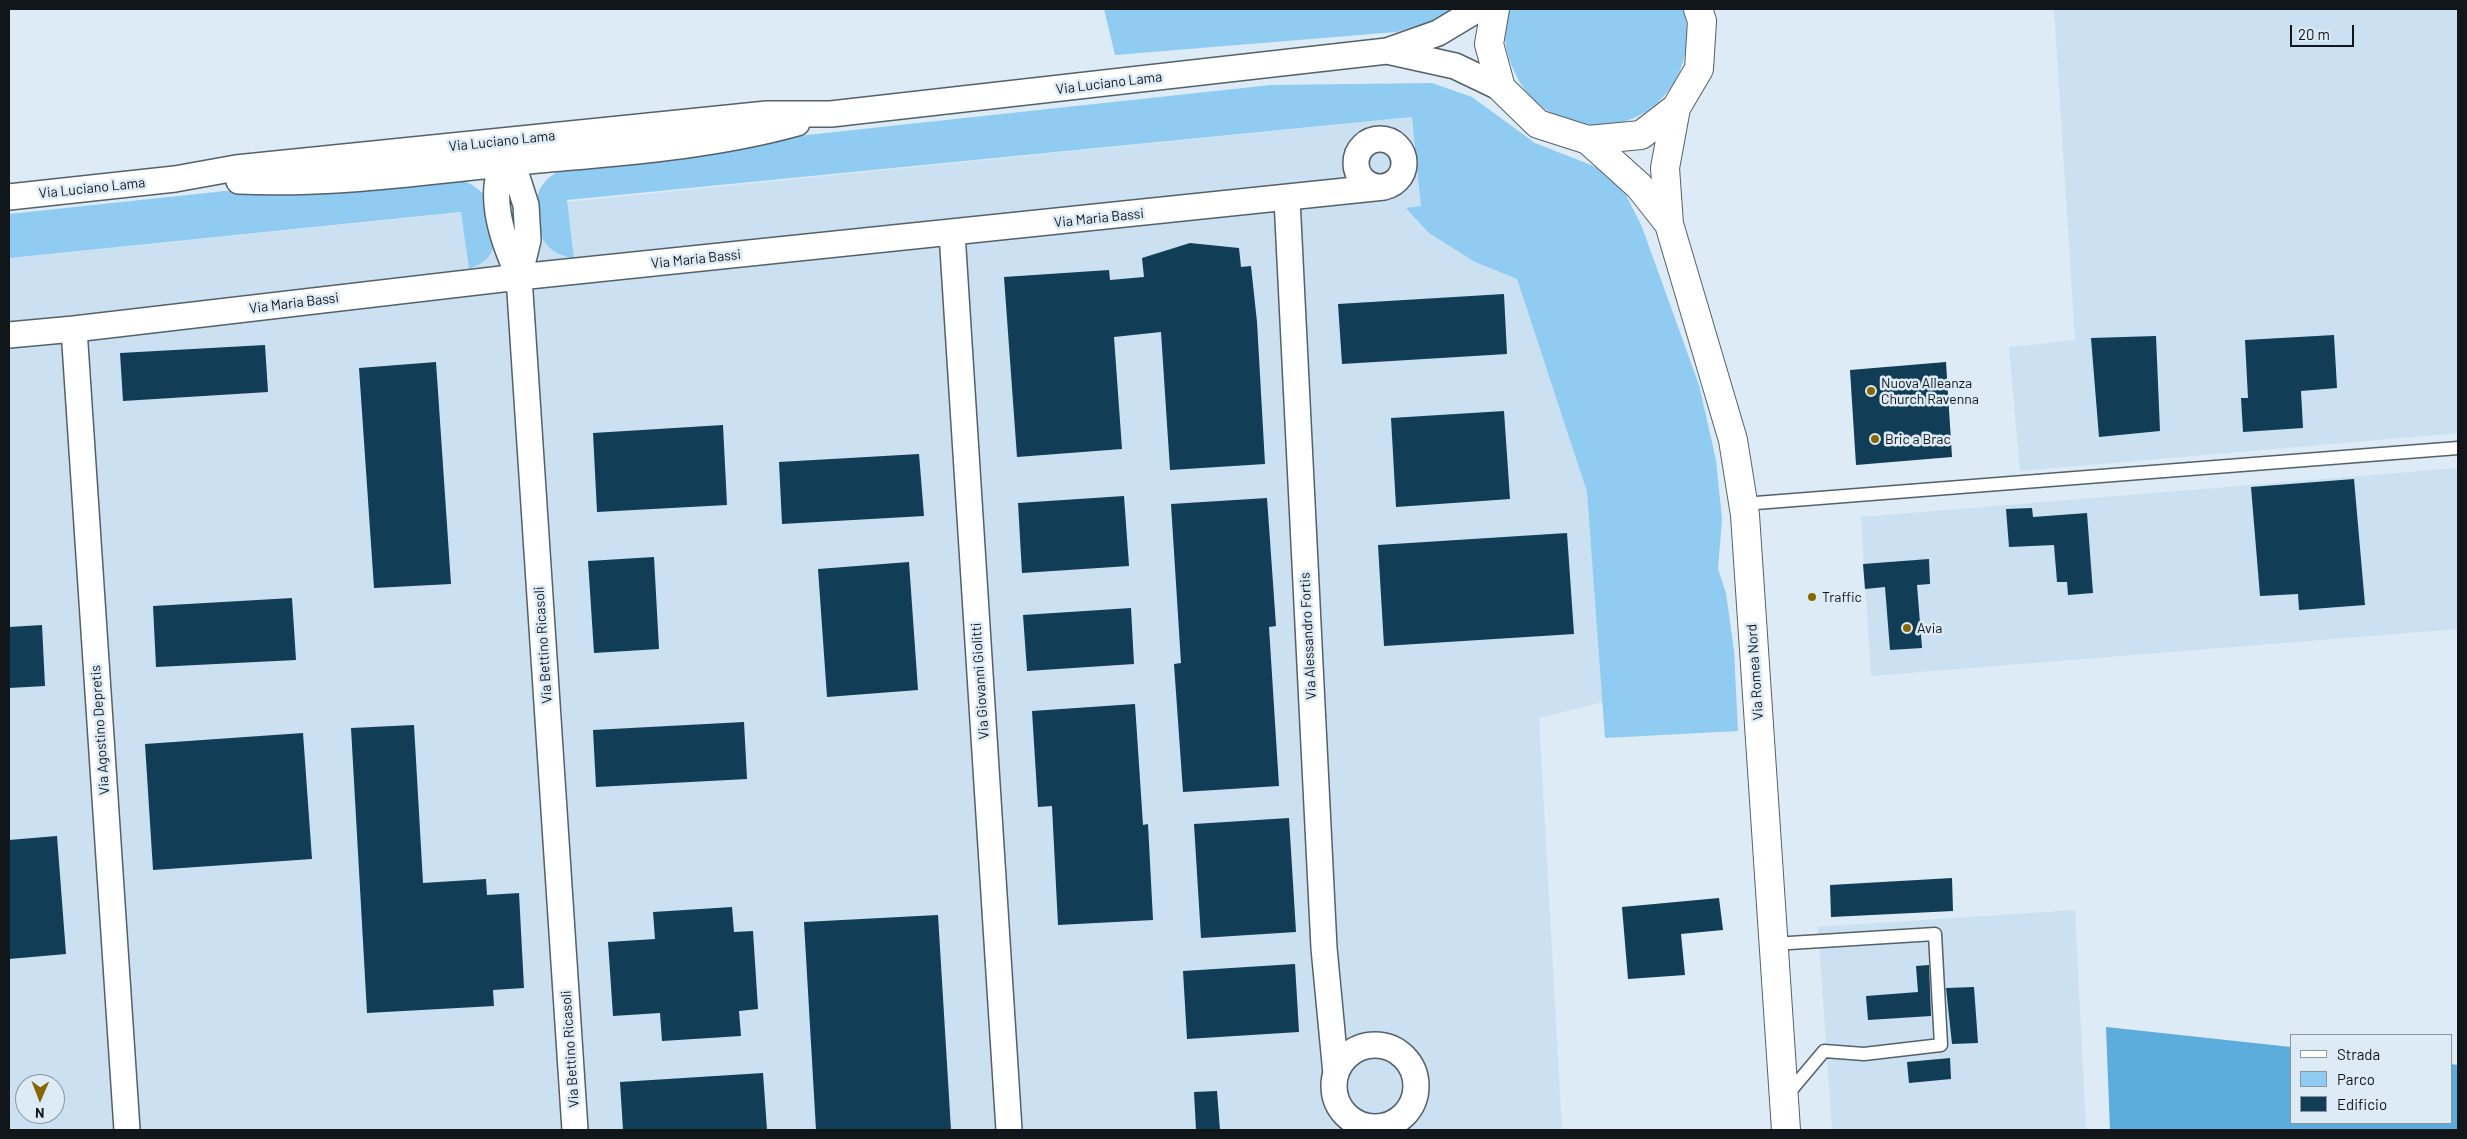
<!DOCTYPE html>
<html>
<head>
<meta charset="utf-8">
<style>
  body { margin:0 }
  #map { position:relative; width:2467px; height:1139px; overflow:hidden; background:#dcebf5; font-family:Barlow,sans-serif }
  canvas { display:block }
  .frame { position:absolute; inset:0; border:10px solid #11161a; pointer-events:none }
  .legend { position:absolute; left:2290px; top:1034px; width:162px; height:90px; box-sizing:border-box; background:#dcebf5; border:1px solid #8b969d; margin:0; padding:6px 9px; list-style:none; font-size:15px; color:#11161a }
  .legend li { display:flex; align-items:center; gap:10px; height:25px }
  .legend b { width:25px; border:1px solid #8b969d }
  .north { position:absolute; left:15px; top:1074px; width:50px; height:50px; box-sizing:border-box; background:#dcebf5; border:1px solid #8b969d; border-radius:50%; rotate:181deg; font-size:14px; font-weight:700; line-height:20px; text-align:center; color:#11161a }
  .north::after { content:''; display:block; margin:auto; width:18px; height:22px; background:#866701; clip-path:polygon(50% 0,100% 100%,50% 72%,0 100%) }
  .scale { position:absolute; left:2290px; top:25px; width:64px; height:22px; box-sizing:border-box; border:2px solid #11161a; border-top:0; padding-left:6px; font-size:15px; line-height:18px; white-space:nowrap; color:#11161a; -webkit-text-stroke:4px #dcebf5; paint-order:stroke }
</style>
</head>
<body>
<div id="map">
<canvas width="2467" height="1139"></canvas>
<div class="frame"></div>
<ul class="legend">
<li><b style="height:6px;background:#fff"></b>Strada</li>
<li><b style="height:14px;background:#90cbf2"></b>Parco</li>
<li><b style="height:14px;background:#113d56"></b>Edificio</li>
</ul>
<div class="north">N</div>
<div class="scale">20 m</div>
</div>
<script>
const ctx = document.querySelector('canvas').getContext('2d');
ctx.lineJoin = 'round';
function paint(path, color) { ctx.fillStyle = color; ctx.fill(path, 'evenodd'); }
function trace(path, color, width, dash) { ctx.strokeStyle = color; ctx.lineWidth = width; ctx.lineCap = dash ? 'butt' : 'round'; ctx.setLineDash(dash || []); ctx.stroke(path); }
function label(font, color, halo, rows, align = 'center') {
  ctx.font = font + ' Barlow,sans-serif'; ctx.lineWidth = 5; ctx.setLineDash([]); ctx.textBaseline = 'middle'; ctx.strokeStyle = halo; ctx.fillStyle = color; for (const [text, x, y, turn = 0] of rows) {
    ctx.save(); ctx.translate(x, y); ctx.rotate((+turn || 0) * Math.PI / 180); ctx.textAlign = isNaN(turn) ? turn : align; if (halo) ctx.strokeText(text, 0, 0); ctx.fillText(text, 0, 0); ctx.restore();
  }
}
const built = new Path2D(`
  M2054 9H2458V433L2020 471 2009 347 2075 340Z
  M1412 117 1475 262 1517 279 1587 492 1603 702 1539 718 1562 1130H9V258ZM25 1084H55V1114H25Z
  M2458 468V629L1871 676 1861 517Z
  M2075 910 2086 1130H1832L1818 927Z`);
const green = new Path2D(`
  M1104 9H1454L1444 19 1396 32 1115 55Z
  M1509 9H1684C1703 88 1630 151 1555 115 1539 107 1526 94 1518 79 1511 65 1505 51 1505 35 1505 27 1508 17 1509 9Z
  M1432 83 1472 97 1535 143 1591 165 1609 175 1626 195 1642 227 1699 385 1716 460 1722 519 1718 569 1726 593 1734 651 1738 731 1605 738 1587 492 1517 279 1475 262 1429 233 1406 208 1421 206 1412 117 567 200 574 259C565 256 555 254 549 247 541 240 541 231 539 222 532 193 541 177 569 167L779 138 1271 85Z
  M462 180C472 184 483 191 488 201 493 213 497 240 492 251 488 261 478 265 469 269L461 212 9 258V214L225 191 299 192Z`);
const forest = new Path2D(`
  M2106 1027 2291 1047V1123H2451V1064L2458 1065V1130H2110Z`);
const building = new Path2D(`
  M1190 243 1239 248 1241 267 1251 266 1257 322 1265 464 1170 470 1161 332 1114 337 1122 449 1017 457 1004 277 1109 270 1110 280 1144 277 1142 258Z
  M1504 294 1507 354 1342 364 1338 304Z
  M2334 335 2337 388 2301 391 2303 428 2243 432 2241 398H2248L2245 340Z
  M2156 336 2160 431 2099 437 2091 338Z
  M265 345 268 392 123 401 120 353Z
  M436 362 451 584 374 588 359 368Z
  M1946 362 1952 457 1856 465 1850 370Z
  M1504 411 1510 499 1396 507 1391 418Z
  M723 425 727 505 597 512 593 433Z
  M919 454 924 516 782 524 779 462Z
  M2354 479 2365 605 2299 610 2298 594 2260 596 2251 487Z
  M1124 496 1129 566 1022 573 1018 503Z
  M1267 498 1276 626 1269 627 1279 786 1183 792 1174 664 1181 663 1171 504Z
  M2032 508 2033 517 2087 513 2093 593 2068 595 2067 582H2057L2054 545 2009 547 2006 509Z
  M1567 533 1574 634 1384 646 1378 545Z
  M654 557 659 649 594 653 588 561Z
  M1929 559 1930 584 1917 585 1922 648 1890 650 1885 587 1865 589 1863 564Z
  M909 562 918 690 827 697 818 569Z
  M292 598 296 660 156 667 153 606Z
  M1131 608 1134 664 1027 671 1023 615Z
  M42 625 45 686 9 688V627Z
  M1135 704 1143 825 1148 824 1153 920 1058 925 1052 806 1038 807 1032 711Z
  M744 722 747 779 596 787 593 730Z
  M414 725 423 883 486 879 487 895 519 893 524 988 493 990 494 1006 367 1013 351 728Z
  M303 733 312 859 153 870 145 744Z
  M1289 818 1296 932 1201 938 1194 824Z
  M57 836 66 954 9 959V840Z
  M1952 878 1953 911 1831 917 1830 885Z
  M1719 898 1723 930 1681 934 1685 975 1628 979 1622 907Z
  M732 907 734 932 753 931 758 1009 739 1011 741 1036 662 1041 660 1013 613 1016 608 942 655 939 653 912Z
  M938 915 951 1130H816L804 922Z
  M1295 964 1299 1032 1187 1039 1183 971Z
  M1929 965 1931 1016 1868 1020 1866 996 1918 992 1916 966Z
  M1974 987 1978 1043 1952 1044 1946 988Z
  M1950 1058 1951 1079 1909 1083 1907 1062Z
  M763 1073 767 1130H623L620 1082Z
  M1217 1091 1220 1130H1196L1194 1092Z`);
const lane = new Path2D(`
  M1743 504 2458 448
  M1773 944 1935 934 1941 1045 1864 1054 1824 1051 1787 1095`);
const street = new Path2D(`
  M1387 51 1455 66 1501 88
  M1356 163a24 24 0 1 1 48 0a24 24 0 1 1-48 0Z
  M533 148 507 152C503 162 498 174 497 186 494 217 507 249 519 277L575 1130
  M493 158 516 174 526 205 528 240 519 277
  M239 181C333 185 426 172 519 162 612 153 707 148 797 123
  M9 197 175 179 236 168 767 114H831L1387 51 1438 33 1478 9
  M1287 199 1324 948 1336 1074
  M952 233 1009 1130
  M74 329 127 1130
  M9 335 74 329 519 277 1384 187
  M1334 1086a41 41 0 1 1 82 0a41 41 0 1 1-82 0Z`);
const secondary = new Path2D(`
  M1495 9 1489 44 1501 88 1538 124 1588 140 1641 135 1676 108 1699 69 1702 21 1698 9
  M1676 108 1665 168 1669 224 1733 440 1745 515 1786 1130
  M1588 140 1639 186 1669 224`);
const markers = [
  [1871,391,5,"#866701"],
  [1875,439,5,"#866701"],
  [1812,597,5,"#866701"],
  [1907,628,5,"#866701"]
];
const streetNames = [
  ["Via Luciano Lama",1109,83,-7],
  ["Via Luciano Lama",502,141,-6],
  ["Via Luciano Lama",92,188,-6],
  ["Via Maria Bassi",1099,218,-6],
  ["Via Maria Bassi",696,259,-6],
  ["Via Maria Bassi",294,303,-7],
  ["Via Alessandro Fortis",1308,636,-93],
  ["Via Bettino Ricasoli",543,645,-94],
  ["Via Romea Nord",1755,672,-94],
  ["Via Giovanni Giolitti",980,681,-94],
  ["Via Agostino Depretis",100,730,-94],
  ["Via Bettino Ricasoli",570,1049,-94]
];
const poiNames = [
  ["Nuova Alleanza",1881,383],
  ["Church Ravenna",1881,399],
  ["Bric a Brac",1885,439],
  ["Traffic",1822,597],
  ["Avia",1917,628]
];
paint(built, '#cbe1f1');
paint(green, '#90cbf2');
paint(forest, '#5cacdd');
paint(building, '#113d56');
trace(lane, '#54616a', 15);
trace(street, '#54616a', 28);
trace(secondary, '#54616a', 30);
trace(lane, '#fff', 12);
trace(street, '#fff', 25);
trace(secondary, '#fff', 28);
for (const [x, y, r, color] of markers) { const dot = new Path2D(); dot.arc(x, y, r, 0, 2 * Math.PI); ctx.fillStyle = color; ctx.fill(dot); trace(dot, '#dcebf5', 2); }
label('14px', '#11161a', '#dcebf5', streetNames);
label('14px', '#11161a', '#dcebf5', poiNames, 'left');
</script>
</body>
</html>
